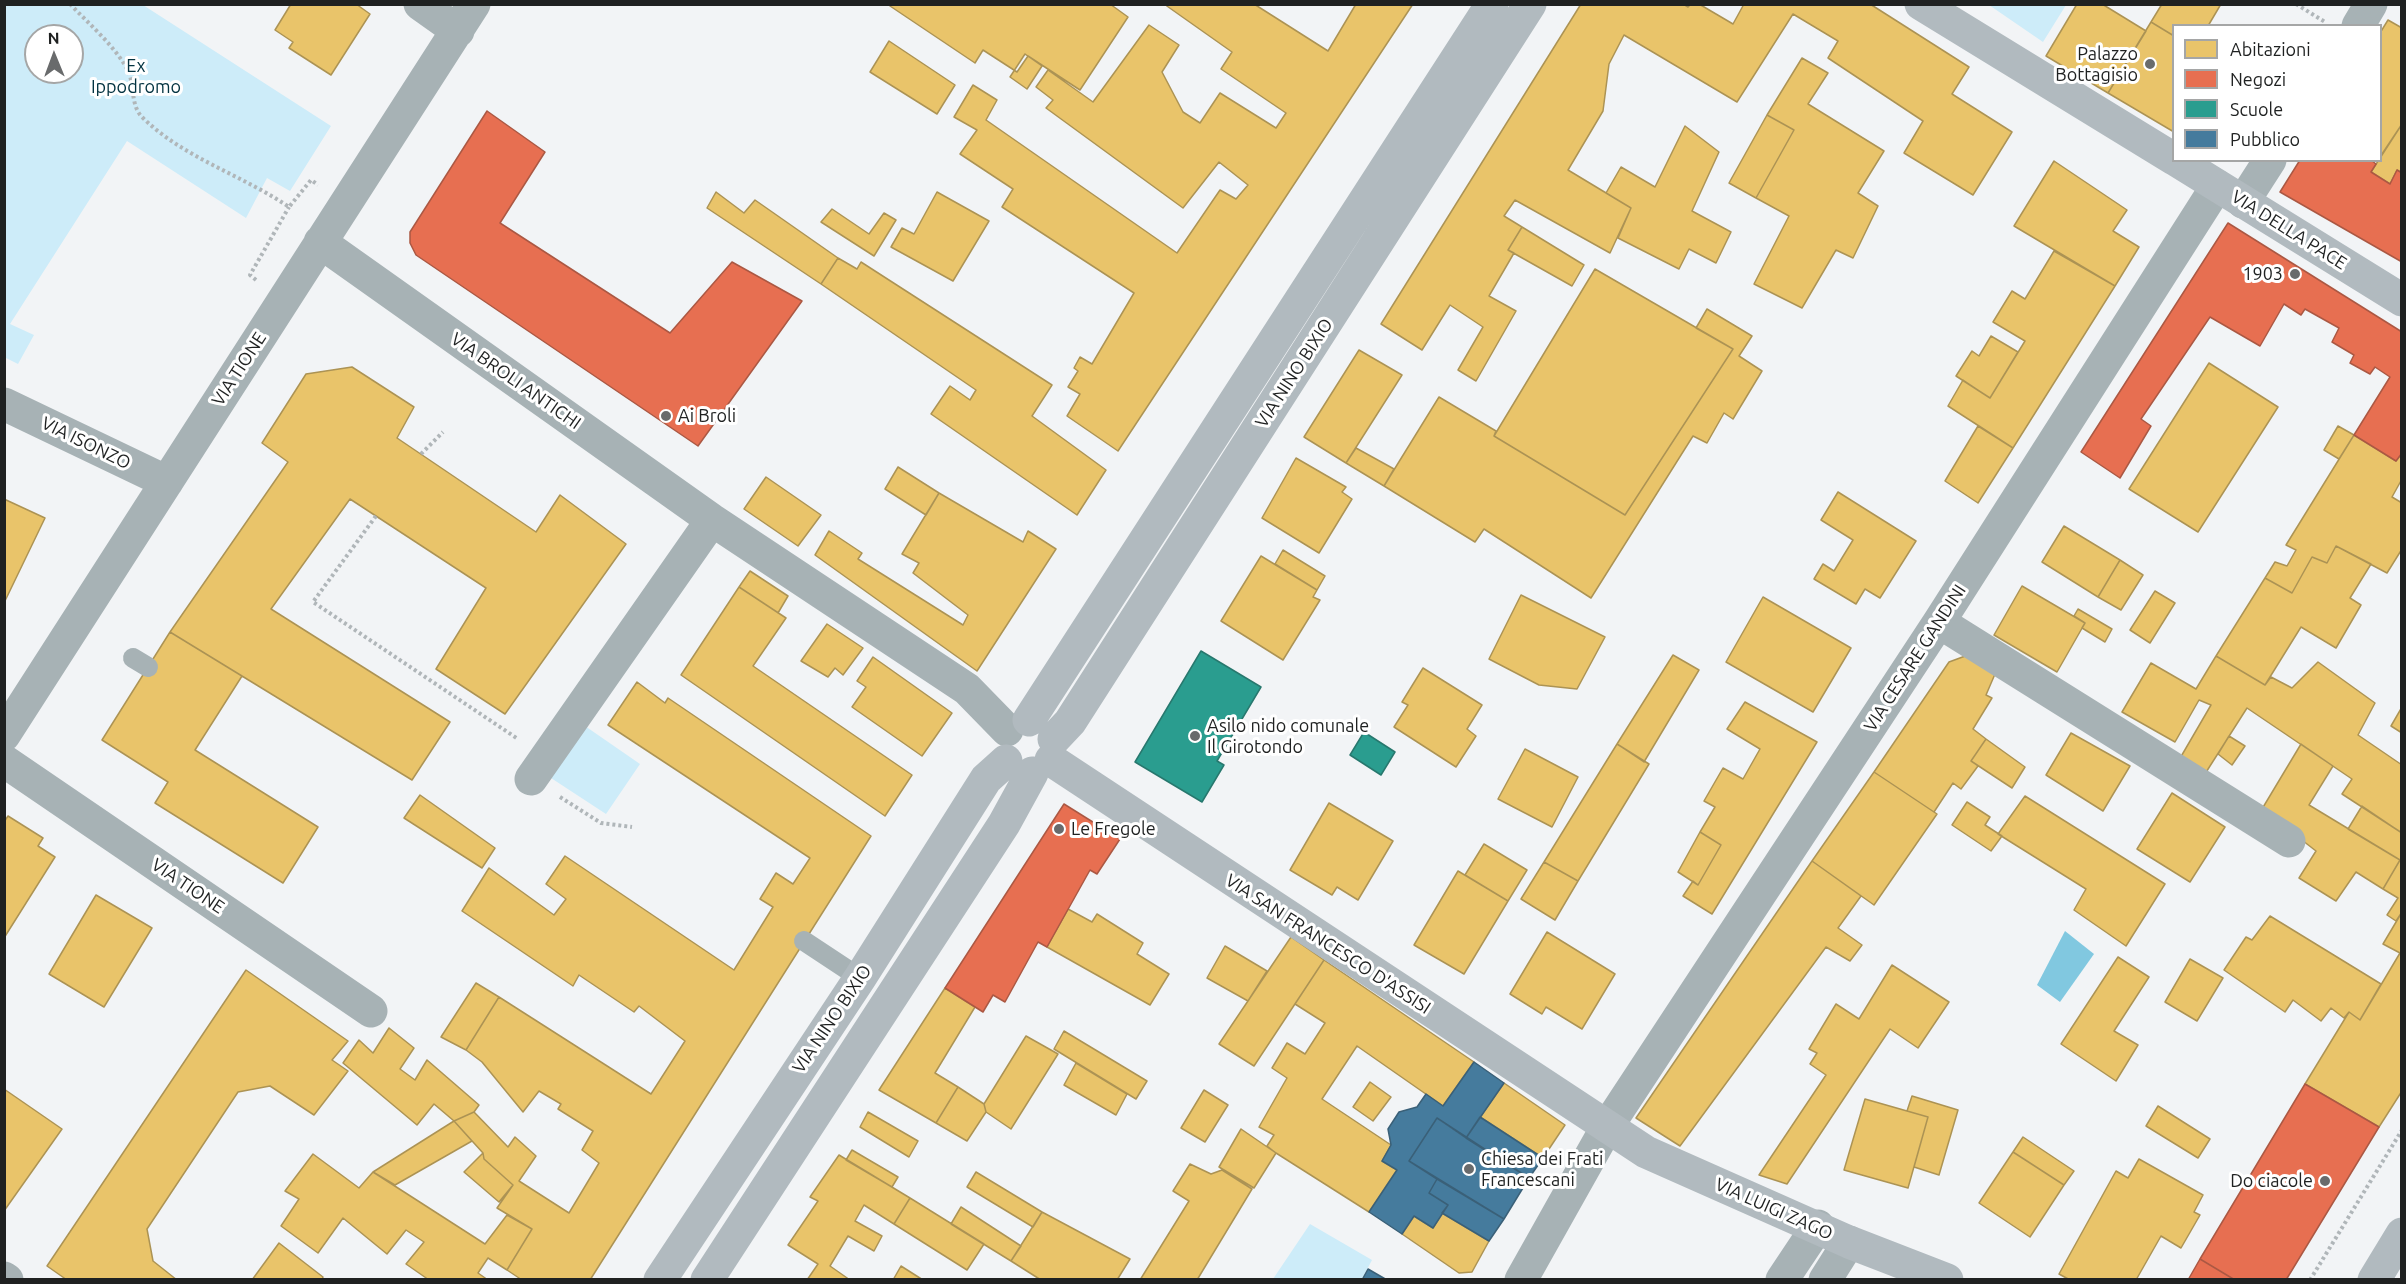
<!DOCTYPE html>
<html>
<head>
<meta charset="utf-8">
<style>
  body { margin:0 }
  #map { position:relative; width:2406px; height:1284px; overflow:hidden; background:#f2f4f6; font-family:Ubuntu,sans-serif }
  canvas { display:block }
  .frame { position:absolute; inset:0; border:6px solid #1f2121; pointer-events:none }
  .legend { position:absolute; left:2172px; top:24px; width:210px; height:138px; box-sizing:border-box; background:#fff; border:2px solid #a5a6a6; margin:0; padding:8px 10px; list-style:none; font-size:18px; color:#1f2121 }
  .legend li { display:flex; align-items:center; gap:12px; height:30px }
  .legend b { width:30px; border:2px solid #a5a6a6 }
  .north { position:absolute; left:24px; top:24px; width:60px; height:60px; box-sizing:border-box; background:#fff; border:2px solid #a5a6a6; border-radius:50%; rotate:359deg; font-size:16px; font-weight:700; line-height:24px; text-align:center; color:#1f2121 }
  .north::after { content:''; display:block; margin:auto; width:21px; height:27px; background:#696b6c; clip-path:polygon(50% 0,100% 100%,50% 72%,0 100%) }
</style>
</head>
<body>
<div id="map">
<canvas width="2406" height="1284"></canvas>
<div class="frame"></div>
<ul class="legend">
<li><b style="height:16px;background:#e9c46a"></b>Abitazioni</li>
<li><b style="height:16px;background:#e76f51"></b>Negozi</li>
<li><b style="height:16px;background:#2a9d8f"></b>Scuole</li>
<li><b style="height:16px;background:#457b9d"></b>Pubblico</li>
</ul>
<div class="north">N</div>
</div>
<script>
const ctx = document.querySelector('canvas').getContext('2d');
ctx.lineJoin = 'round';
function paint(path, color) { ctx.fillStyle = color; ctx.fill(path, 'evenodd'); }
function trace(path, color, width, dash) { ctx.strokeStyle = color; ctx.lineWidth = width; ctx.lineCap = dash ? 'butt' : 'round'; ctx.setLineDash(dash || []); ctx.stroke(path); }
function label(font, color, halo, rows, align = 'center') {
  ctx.font = font + ' Ubuntu,sans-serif'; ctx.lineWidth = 6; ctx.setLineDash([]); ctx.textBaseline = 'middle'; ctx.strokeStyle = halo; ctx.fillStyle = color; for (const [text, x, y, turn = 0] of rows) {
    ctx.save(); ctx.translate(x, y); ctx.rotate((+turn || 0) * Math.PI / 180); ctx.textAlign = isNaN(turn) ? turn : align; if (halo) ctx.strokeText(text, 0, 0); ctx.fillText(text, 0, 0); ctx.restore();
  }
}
const green = new Path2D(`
  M4 5H143L331 126 290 191 267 178 246 218 127 141 10 324 34 335 18 364 4 357ZM36 36H72V72H36Z
  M1989 5H2066L2043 42Z
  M585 726 640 764 606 814 551 778Z
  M1310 1224 1372 1260 1362 1279H1273Z`);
const water = new Path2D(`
  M2065 931 2094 954 2060 1002 2037 985Z`);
const homes = new Path2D(`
  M291 4H356L370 14 331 75 289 48 293 42 275 30Z
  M887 4H1110L1128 17 1080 90 1028 56 1017 72 983 50 975 63Z
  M1164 4H1254L1328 51 1356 4H1413L1118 451 1067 416 1080 394 1068 387 1078 371 1074 368 1080 357 1092 364 1134 293 1002 207 1013 189 960 154 977 130 954 117 973 85 997 100 986 120 1177 253 1220 190 1236 199 1248 185 1219 162 1183 208 1046 108 1053 100 1036 87 1048 70 1093 102 1149 25 1179 45 1162 72 1183 112 1200 123 1220 93 1276 128 1286 113 1221 69 1232 52Z
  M1581 4H1683L1688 7 1691 4H1699L1733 24 1744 4H1870L1969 67 1952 94 2012 132 1973 195 1904 153 1923 121 1828 58 1838 41 1793 14 1737 102 1624 35 1609 64 1603 111 1568 170 1631 208 1610 253 1515 200 1504 216 1522 227 1508 250 1514 253 1489 296 1516 311 1476 381 1458 370 1483 327 1450 305 1422 350 1381 324Z
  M2077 4H2102L2146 31 2108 93 2046 56Z
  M2162 4H2221L2208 26H2174V36L2151 22Z
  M2388 20 2402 28V124L2380 157V33Z
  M2151 22 2174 36V132L2108 93Z
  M889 41 955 85 937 114 870 72Z
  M1025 54 1042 66 1027 89 1010 77Z
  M1802 58 1828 73 1808 104 1884 151 1858 193 1878 206 1853 258 1836 250 1802 308 1754 284 1789 216 1756 198 1794 130 1767 115Z
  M1767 115 1794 130 1756 198 1729 183Z
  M2402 124V173L2397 170 2390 184 2371 172Z
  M1685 126 1719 152 1692 211 1731 232 1716 263 1689 249 1679 269 1618 238 1631 208 1606 193 1621 167 1655 187Z
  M2054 161 2127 210 2113 231 2139 247 2115 286 2014 226Z
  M716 192 744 213 755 200 838 258 821 284 707 208Z
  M937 192 989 221 953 281 891 247 902 228 914 234Z
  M832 209 869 234 884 213 896 220 874 256 821 222Z
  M1522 227 1584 265 1572 286 1508 250Z
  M2054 251 2115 286 2013 448 1948 406 1963 380 1990 398 2025 341 1993 322 2012 291 2025 299Z
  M838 258 857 269 861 262 1052 385 1032 416 1106 470 1077 515 931 414 950 386 970 400 976 390 821 284Z
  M1595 269 1733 349 1625 515 1494 436Z
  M1707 309 1752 336 1739 356 1762 371 1733 419 1724 413 1707 443 1693 436 1591 598 1484 529 1475 542 1384 486 1439 397 1496 431 1494 436 1625 515 1733 349 1696 328Z
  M1991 336 2018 352 1990 398 1956 376 1972 351 1979 356Z
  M1359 350 1402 375 1346 463 1304 437Z
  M2209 363 2278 407 2198 532 2129 489Z
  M352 367 414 407 397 438 536 532 560 495 626 544 505 714 436 669 486 588 350 499 271 609 450 722 412 780 170 632 288 462 262 443 306 374Z
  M1978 426 2013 448 1978 503 1945 481Z
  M2338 426 2354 435 2339 459 2324 450Z
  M2354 435 2396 461 2402 453V479L2392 497 2402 503V549L2387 573 2336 546 2327 563 2312 557 2292 593 2265 578 2275 562 2287 566 2296 550 2286 545Z
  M1356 448 1394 469 1384 486 1346 463Z
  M1296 458 1346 487 1342 492 1352 499 1319 553 1262 518Z
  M898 467 939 493 926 515 885 489Z
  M766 477 821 515 798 546 744 509Z
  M1838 492 1916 541 1880 598 1865 589 1856 604 1814 579 1823 564 1834 571 1853 540 1821 520Z
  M939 493 1023 542 1028 531 1056 549 977 671 815 555 829 531 862 553 858 559 963 625 968 615 913 573 919 563 902 554Z
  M4 499 45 518 4 603Z
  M2064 526 2120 560 2098 597 2042 562Z
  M2336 546 2371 564 2350 598 2361 605 2336 648 2301 627 2265 685 2216 656 2265 578 2292 593 2312 557 2327 563Z
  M1283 550 1325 576 1317 590 1275 564Z
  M1261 556 1317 590 1313 597 1320 600 1283 660 1221 621Z
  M2120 560 2143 575 2121 610 2098 597Z
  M750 571 788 596 778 613 739 587Z
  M2022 586 2085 623 2057 672 1994 635Z
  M739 587 786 618 753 666 912 775 885 816 681 675Z
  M2155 591 2175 603 2150 643 2130 630Z
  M1521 595 1605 637 1577 689 1539 685 1489 659Z
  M1763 597 1851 648 1813 712 1726 662Z
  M2078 609 2112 629 2105 642 2082 628 2085 623 2074 616Z
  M827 624 863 648 843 675 835 668 828 677 801 661Z
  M170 632 242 676 195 750 318 827 283 883 155 803 168 782 102 740Z
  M1673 655 1699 670 1644 762 1617 744Z
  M1968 655 1995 674 1986 695 1992 698 1973 729 1986 739 1971 761 1978 766 1961 789 1953 783 1934 812 1874 772 1949 662Z
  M2216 656 2265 685 2271 677 2292 688 2318 662 2375 703 2358 735 2402 765V833L2342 794 2352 779 2247 708 2203 777 2179 760 2211 705 2199 700 2175 742 2122 712 2151 663 2196 689Z
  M873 657 952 713 922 756 852 707 866 687 857 681Z
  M1423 668 1482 705 1467 729 1476 736 1456 767 1394 727 1408 705 1402 702Z
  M637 682 665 703 668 698 871 836 590 1280H522L507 1270 532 1229 497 1208 513 1185 484 1159 483 1153 454 1121 474 1112 508 1147 515 1137 536 1156 519 1181 569 1213 599 1163 582 1150 593 1131 558 1109 561 1104 539 1091 523 1112 482 1062 466 1050 499 997 651 1094 685 1041 639 1006 634 1012 579 975 573 986 462 911 489 868 554 915 566 899 546 884 565 856 734 970 773 907 760 899 776 873 793 884 810 858 608 725Z
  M1745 702 1817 742 1712 914 1683 896 1693 881 1698 885 1721 845 1700 832 1715 807 1704 801 1723 768 1743 779 1760 749 1727 729Z
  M2402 707V733L2391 726Z
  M2071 733 2130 766 2103 811 2046 775Z
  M2229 736 2245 746 2232 765 2218 754Z
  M1986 739 2025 767 2012 788 1971 761Z
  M1617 744 1649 764 1578 881 1544 862Z
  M2301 744 2333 766 2309 805 2400 860 2383 889 2356 872 2336 901 2299 878 2316 851 2262 809Z
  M1525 749 1578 777 1552 827 1498 799Z
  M1874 772 1937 814 1874 905 1812 861Z
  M2172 793 2225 827 2190 882 2137 849Z
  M420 795 495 848 482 868 404 818Z
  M2025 796 2165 884 2126 946 2074 910 2086 889 1998 834Z
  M1967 802 1990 817 1985 825 2002 836 1991 851 1952 825Z
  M1329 803 1393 841 1358 900 1337 887 1332 895 1290 870Z
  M2362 806 2402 833V912L2396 921 2387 915 2398 898 2383 889 2400 860 2348 829Z
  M8 816 43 838 38 846 55 857 4 938V822Z
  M1700 832 1721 845 1698 885 1678 872Z
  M1484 844 1527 870 1508 901 1465 875Z
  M1812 861 1861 896 1838 928 1862 945 1850 961 1826 947 1680 1146 1636 1118Z
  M1544 862 1578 881 1555 920 1521 899Z
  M1458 871 1508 901 1464 974 1414 945Z
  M96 895 152 928 104 1007 49 974Z
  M1068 909 1092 922 1097 914 1143 943 1137 954 1169 974 1150 1005 1047 947Z
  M2402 912V1091L2379 1127 2305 1084 2349 1012 2360 1020 2400 953 2383 944Z
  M2270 916 2381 984 2360 1020 2349 1012 2344 1018 2331 1008 2321 1021 2293 1000 2285 1012 2224 970 2246 937 2252 940Z
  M1547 932 1615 974 1582 1029 1546 1007 1542 1014 1510 994Z
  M1291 937 1324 960 1254 1066 1219 1044Z
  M1225 946 1267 971 1248 1001 1207 978Z
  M2118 957 2149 977 2114 1031 2138 1045 2116 1081 2061 1044Z
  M2190 959 2223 978 2197 1021 2165 1002Z
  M1324 960 1474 1062 1443 1106 1357 1046 1322 1099 1391 1145 1382 1161 1397 1170 1369 1212 1276 1153 1267 1146 1274 1135 1259 1127 1287 1078 1272 1068 1287 1043 1305 1054 1325 1023 1295 1004Z
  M1892 965 1949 1002 1918 1048 1890 1029 1787 1184 1759 1175 1826 1075 1810 1064 1817 1053 1809 1049 1836 1004 1859 1019Z
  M246 970 348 1041 332 1060 348 1071 314 1115 270 1086 238 1092 147 1229 153 1261 177 1280H67L47 1266Z
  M476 983 499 997 466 1050 441 1037Z
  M945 988 975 1007 935 1073 958 1087 936 1123 879 1090Z
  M389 1028 414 1048 400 1069 415 1080 427 1060 479 1105 474 1112 454 1121 434 1104 417 1125 343 1063 359 1040 373 1053Z
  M1064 1031 1147 1081 1136 1099 1054 1049Z
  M1026 1036 1058 1054 1011 1129 986 1112 984 1104Z
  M1076 1063 1127 1094 1116 1115 1064 1085Z
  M1370 1082 1391 1097 1373 1121 1353 1107Z
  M1504 1083 1565 1125 1543 1158 1480 1117Z
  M958 1087 984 1104 986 1112 967 1141 936 1123Z
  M4 1089 62 1129 4 1211Z
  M1204 1090 1228 1105 1205 1142 1181 1128Z
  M1912 1096 1958 1110 1939 1175 1914 1167 1928 1117 1907 1111Z
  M1865 1099 1928 1117 1908 1188 1844 1170Z
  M2158 1106 2210 1139 2198 1158 2146 1126Z
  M868 1112 918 1141 909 1157 860 1127Z
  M454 1121 472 1141 395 1185 373 1172Z
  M1241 1129 1276 1153 1254 1188 1219 1167Z
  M2023 1137 2074 1171 2064 1185 2013 1152Z
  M852 1150 898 1177 892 1187 846 1160Z
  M2013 1152 2064 1185 2030 1237 1979 1203Z
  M483 1153 484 1159 513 1185 499 1202 464 1172Z
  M313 1154 359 1188 373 1172 485 1244 507 1215 532 1229 507 1270 488 1258 478 1273 488 1280H429L406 1264 424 1242 406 1230 387 1254 343 1218 318 1253 281 1226 299 1199 285 1191Z
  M839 1155 910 1198 894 1224 864 1205 855 1221 882 1236 874 1251 848 1236 830 1266 850 1280H807L818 1264 788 1245 818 1201 810 1197Z
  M2139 1159 2203 1195 2194 1212 2200 1215 2181 1248 2161 1236 2136 1280H2070L2059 1274 2116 1171 2128 1178Z
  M1190 1164 1211 1174 1222 1170 1252 1189 1197 1280H1140L1189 1201 1173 1191Z
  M976 1172 1042 1212 1033 1227 967 1187Z
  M910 1198 984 1244 967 1270 894 1224Z
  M961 1207 1021 1246 1011 1261 951 1224Z
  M1042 1212 1130 1259 1117 1280H1041L1011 1261Z
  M1442 1213 1489 1241 1472 1272 1459 1273 1402 1234 1414 1216 1433 1228Z
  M279 1243 323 1277 322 1280H252Z
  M901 1266 923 1280H893Z`);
const shops = new Path2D(`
  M487 111 545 152 500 223 670 333 732 262 802 301 698 446 416 255 410 243V232Z
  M2300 160H2371L2376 164 2371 172 2390 184 2397 170 2402 173V262L2280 192Z
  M2228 223 2402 332V453L2396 461 2354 435 2390 377 2375 367 2370 374 2350 363 2354 355 2332 342 2339 328 2305 309 2301 315 2284 304 2260 346 2210 317 2141 419 2151 426 2120 478 2081 452Z
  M1064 804 1120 839 1097 874 1090 870 1047 947 1038 942 1005 1002 993 995 983 1012 945 988Z
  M2305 1084 2379 1127 2286 1280H2235L2200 1259Z
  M2200 1259 2235 1280H2188Z`);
const schools = new Path2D(`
  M1201 651 1261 687 1217 761 1224 765 1202 802 1135 762Z
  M1364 732 1395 752 1381 775 1350 755Z`);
const public = new Path2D(`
  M1474 1062 1504 1083 1466 1138 1437 1118 1409 1161 1437 1179 1429 1193 1448 1205 1433 1228 1414 1216 1402 1234 1369 1212 1397 1170 1382 1161 1391 1145 1388 1129 1399 1112 1417 1107 1426 1094 1443 1106Z
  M1480 1117 1543 1158 1529 1178 1466 1138Z
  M1437 1118 1529 1178 1504 1219 1409 1161Z
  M1437 1179 1504 1219 1489 1241 1442 1213 1448 1205 1429 1193Z
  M1368 1269 1387 1280H1362Z`);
const path = new Path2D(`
  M70 4C88 23 117 48 128 71 135 85 130 106 143 118 184 158 242 175 289 207L311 180 318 185
  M2296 4 2325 22
  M256 280 250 275 289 207
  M421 454 443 432
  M376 516 313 602 518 739
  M560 797 601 823 632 827
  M2310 1280 2402 1130`);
const lane = new Path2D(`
  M133 658 148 667
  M804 941 860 978`);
const street = new Path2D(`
  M420 4 458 31
  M2358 26 2371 4
  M2243 202 2270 160
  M320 242 712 520 967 689 1007 730
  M4 404 167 482
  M1939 622 2289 841
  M4 735 474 4
  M4 761 371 1011
  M531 779 712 520
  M4 1278 7 1280
  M1521 1280 1607 1127 1939 622 2217 186
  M1782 1280 1818 1226
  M1825 1280 1849 1242`);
const secondary = new Path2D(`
  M1921 4 2174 159
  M2176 160 2402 300
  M1029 720 1492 4
  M1054 739 1070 722 1530 4
  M1051 760 1646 1152 1849 1242 1947 1280
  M660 1280 860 978 986 779 1006 761
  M707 1280 1004 824 1032 773
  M2374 1280 2402 1234`);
const markers = [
  [2150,64,6,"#696b6c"],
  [2295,274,6,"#696b6c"],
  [666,416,6,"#696b6c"],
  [1195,736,6,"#696b6c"],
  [1059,829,6,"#696b6c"],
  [1469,1169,6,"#696b6c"],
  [2325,1181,6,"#696b6c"]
];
const poiNames = [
  ["Palazzo",2138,54,"right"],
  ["Bottagisio",2138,75,"right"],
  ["1903",2283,274,"right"],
  ["Ai Broli",678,416],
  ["Asilo nido comunale",1207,726],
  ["Il Girotondo",1207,747],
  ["Le Fregole",1071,829],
  ["Chiesa dei Frati",1481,1159],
  ["Francescani",1481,1180],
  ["Do ciacole",2313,1181,"right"]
];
const parkNames = [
  ["Ex",136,66],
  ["Ippodromo",136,87]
];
const streetNames = [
  ["VIA DELLA PACE",2289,230,32],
  ["VIA TIONE",239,369,-57],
  ["VIA NINO BIXIO",1294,373,-57],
  ["VIA BROLI ANTICHI",516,381,35],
  ["VIA ISONZO",86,443,26],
  ["VIA CESARE GANDINI",1915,658,-57],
  ["VIA TIONE",188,886,34],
  ["VIA SAN FRANCESCO D'ASSISI",1328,944,33],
  ["VIA NINO BIXIO",832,1019,-56],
  ["VIA LUIGI ZAGO",1774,1209,24]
];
paint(green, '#cdecf9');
paint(water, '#81c8e0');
paint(homes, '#e9c46a');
trace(homes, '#ac9354', 1.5);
paint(shops, '#e76f51');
trace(shops, '#ab5843', 1.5);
paint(schools, '#2a9d8f');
trace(schools, '#27786e', 1.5);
paint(public, '#457b9d');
trace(public, '#3a6078', 1.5);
trace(path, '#b0b6b9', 4, [3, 3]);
trace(lane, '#a7b2b5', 20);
trace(street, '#a7b2b5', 33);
trace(secondary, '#b1babf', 33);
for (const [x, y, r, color] of markers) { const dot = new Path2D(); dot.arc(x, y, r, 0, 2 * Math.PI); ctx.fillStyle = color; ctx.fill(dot); trace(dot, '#fff', 2); }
label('18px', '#1f2121', '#fff', poiNames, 'left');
label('18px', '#033341', '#fff', parkNames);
label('18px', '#1f2121', '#fff', streetNames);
</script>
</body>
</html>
